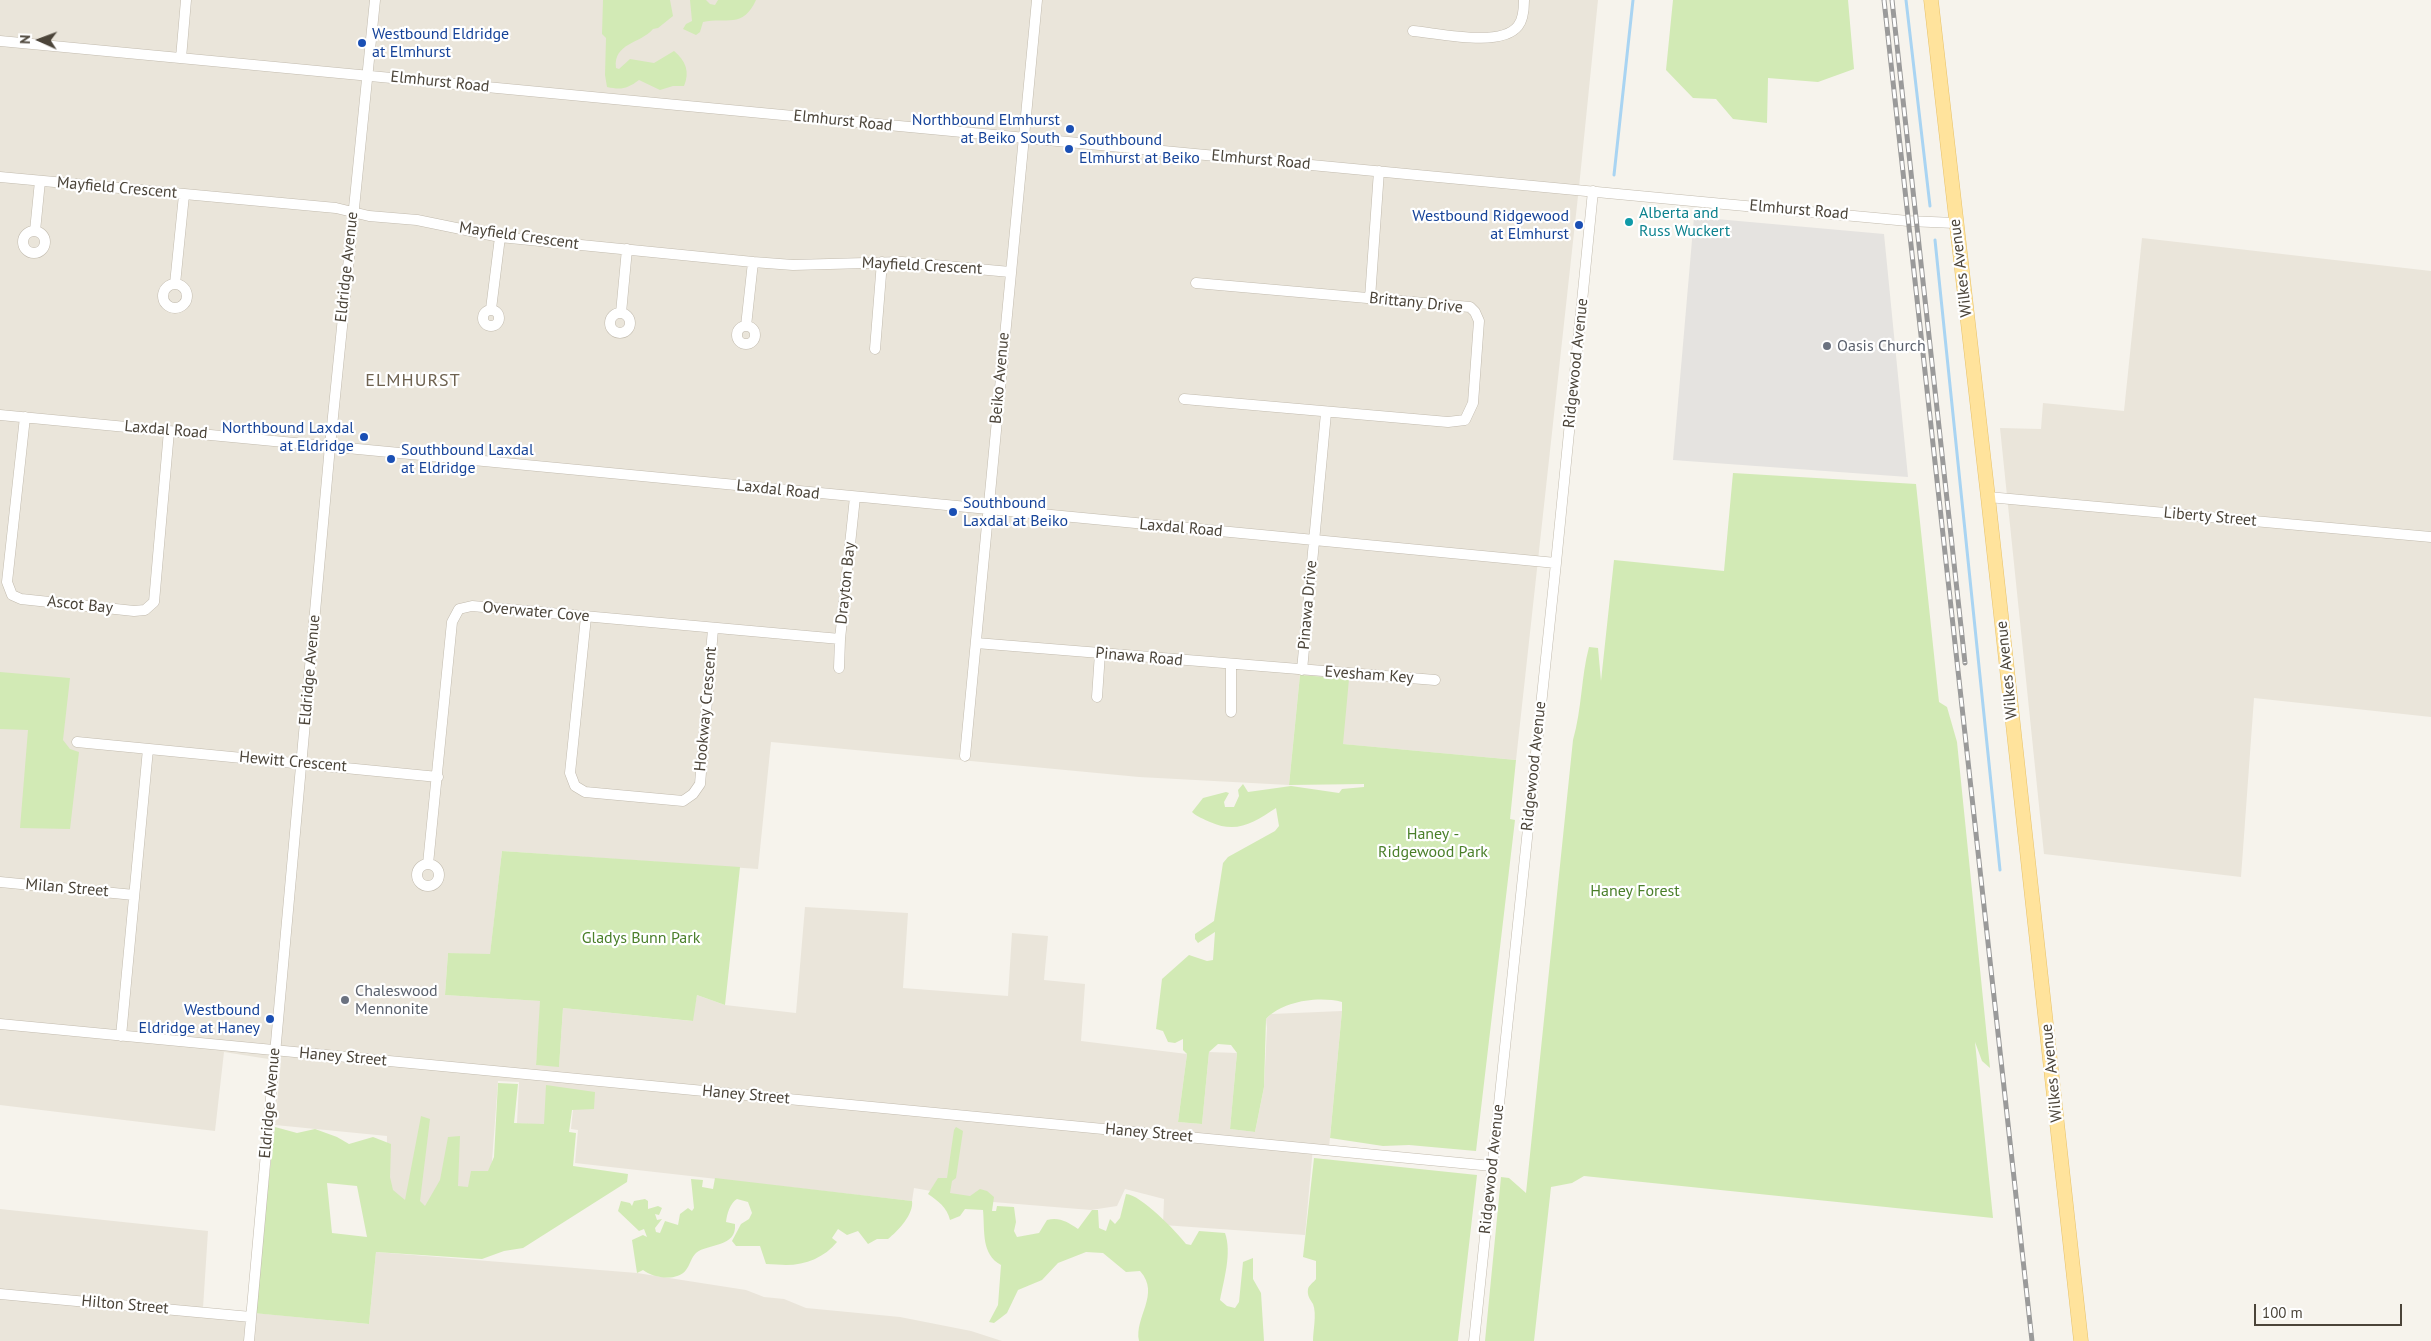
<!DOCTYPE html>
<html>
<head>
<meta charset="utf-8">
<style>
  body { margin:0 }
  #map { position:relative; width:2431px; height:1341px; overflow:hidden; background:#f6f3ec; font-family:"PT Sans",sans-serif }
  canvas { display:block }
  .north { position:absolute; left:15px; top:15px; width:50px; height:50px; -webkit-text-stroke:4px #fff; paint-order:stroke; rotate:272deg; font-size:14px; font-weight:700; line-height:20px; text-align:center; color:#4b4439 }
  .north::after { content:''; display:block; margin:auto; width:18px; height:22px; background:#4b4439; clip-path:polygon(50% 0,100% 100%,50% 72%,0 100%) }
  .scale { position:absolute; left:2254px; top:1304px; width:148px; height:22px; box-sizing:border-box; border:2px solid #4b4439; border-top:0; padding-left:6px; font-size:15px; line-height:18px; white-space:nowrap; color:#4b4439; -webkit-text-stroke:4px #fff; paint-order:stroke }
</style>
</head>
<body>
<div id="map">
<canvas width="2431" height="1341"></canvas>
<div class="north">N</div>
<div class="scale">100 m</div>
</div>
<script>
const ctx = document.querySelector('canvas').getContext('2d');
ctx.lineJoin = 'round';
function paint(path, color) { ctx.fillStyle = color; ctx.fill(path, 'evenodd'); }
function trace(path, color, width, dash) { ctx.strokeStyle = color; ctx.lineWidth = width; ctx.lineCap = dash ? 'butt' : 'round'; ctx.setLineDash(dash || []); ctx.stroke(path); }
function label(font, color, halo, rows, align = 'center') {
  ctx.font = font + ' "PT Sans",sans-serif'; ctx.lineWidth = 4.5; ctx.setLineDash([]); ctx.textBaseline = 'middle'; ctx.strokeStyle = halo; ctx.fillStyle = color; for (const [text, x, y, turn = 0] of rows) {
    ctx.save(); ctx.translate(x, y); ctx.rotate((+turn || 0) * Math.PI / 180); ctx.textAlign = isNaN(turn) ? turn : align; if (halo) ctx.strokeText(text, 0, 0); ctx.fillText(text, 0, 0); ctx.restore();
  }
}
const residential = new Path2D(`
  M0 0H1598L1579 187 1516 760 1342 744 1300 675 1289 785 1139 777 771 742 758 869 502 851 490 955 448 953 445 995 541 1001 536 1065 559 1066 563 1008 692 1021 697 995 725 1005 796 1013 805 907 908 913 903 988 1008 996 1012 933 1048 936 1044 980 1085 984 1081 1041 1187 1054 1178 1122 1202 1124 1209 1052 1237 1053 1230 1129 1255 1132 1264 1087 1267 1028 1266 1019 1271 1014 1342 1011 1329 1148 1313 1147 1305 1235 1163 1225 1164 1199 1125 1189 1117 1206 1091 1210 993 1202 914 1188 912 1201 575 1163 578 1130 571 1129 575 1090 545 1125 517 1123 519 1082 498 1081 490 1188 433 1210 400 1206 386 1188 387 1136 275 1125 281 1061 224 1052 215 1131 0 1105Z
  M2142 238 2431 271V717L2254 698 2241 877 2044 854 2000 428 2041 429 2043 403 2124 411Z
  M0 1209 208 1231 203 1308 369 1324 376 1252 637 1273 746 1290 764 1297 784 1299 806 1308 900 1317 971 1331 1002 1341H0Z`);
const green = new Path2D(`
  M603 0H670L673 16 658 28 653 29C640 44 613 43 616 68L619 69 630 59 654 63 674 51C686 61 690 72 684 86H673L660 90 639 80C627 89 621 90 607 87L605 75 606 38 602 34Z
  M690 0H706L710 4 715 5 718 0H756C743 29 726 17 703 22L700 32 696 35 683 29 686 24 692 21Z
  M1673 0H1848L1854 69 1818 82 1768 78 1767 123 1733 119 1716 99 1693 98 1666 70Z
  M1733 473 1916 484 1939 702 1947 707 1957 742 1990 1068 1982 1061 1975 1042 1993 1218 1584 1176 1572 1183 1551 1187 1534 1341H1485L1501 1177 1509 1178 1526 1193 1573 740C1582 709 1581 677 1589 647L1598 648 1601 681 1614 560 1724 571Z
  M0 672 70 678 63 740 70 749 79 752 70 829 20 828 28 730 0 729Z
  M1300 675 1349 679 1343 744 1516 760 1510 819 1515 820 1476 1151 1409 1145 1383 1146 1330 1138 1342 1011V1002C1318 996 1283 1001 1266 1019L1264 1087 1255 1132 1230 1129 1237 1053 1231 1045 1218 1044 1209 1052 1202 1124 1178 1122 1187 1054 1183 1050V1039L1175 1043 1168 1042 1163 1031 1156 1029 1162 979 1189 955 1207 961 1213 960 1215 932 1198 943 1195 939V934L1214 921 1223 863 1228 857 1275 831 1279 826 1276 808C1253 823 1237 834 1210 822 1204 819 1197 817 1192 812L1203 798 1226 792 1229 793 1224 802 1225 807H1234L1239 796 1238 790 1243 784 1248 792 1291 786 1339 793 1342 789 1364 787V784L1289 785Z
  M502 851 740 867 725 1005 697 995 693 1021 563 1008 559 1067 536 1065 540 1001 445 995 448 953 490 954Z
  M498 1083 518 1084 514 1123 544 1124 546 1085 595 1092 594 1109 572 1110 569 1132 576 1133 573 1166 628 1174 627 1182 523 1248 504 1251 482 1259 376 1252 369 1324 253 1313 275 1127 297 1133 315 1129 337 1137 349 1144 373 1137 391 1144 390 1177 393 1190 405 1200 421 1116 430 1119 420 1201 425 1206 440 1180 448 1137 460 1136 458 1186 468 1187 471 1171H488L494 1157ZM327 1183 357 1186 367 1237 332 1233Z
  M956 1127 963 1131 956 1178 952 1181 950 1193 970 1196 980 1189 987 1191 994 1197 992 1211H996L997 1206 1014 1207 1016 1222 1014 1231 1017 1237 1039 1233 1047 1220C1060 1217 1067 1222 1078 1229L1092 1210H1098L1099 1228 1106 1231 1110 1219 1115 1224 1120 1218 1126 1194C1140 1194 1177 1232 1186 1244L1191 1245 1199 1231 1225 1233C1232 1253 1224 1279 1220 1300L1227 1306 1235 1308 1239 1302 1243 1262 1253 1258V1279L1261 1293 1264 1341H1139C1134 1317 1161 1294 1140 1271L1126 1272 1103 1253 1086 1252 1058 1263 1042 1280 1018 1290 1007 1313 994 1323 989 1322 998 1305 1001 1265C981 1254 985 1232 983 1210L965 1209 960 1216 950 1220C947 1207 938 1201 928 1194L938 1178H947L954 1130Z
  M1314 1158 1477 1175 1458 1341H1313C1313 1331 1317 1314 1313 1304 1310 1299 1307 1296 1308 1289 1309 1285 1313 1283 1316 1279V1261L1303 1257Z
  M715 1178 912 1201C914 1214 898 1231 888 1239H877L868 1244 858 1231 847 1235 838 1229 832 1238 837 1242C825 1257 806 1265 786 1265 780 1265 774 1264 766 1264L760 1246H736L732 1241 741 1224 749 1219 752 1213 748 1202 737 1199C730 1203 727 1214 726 1222L735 1224C737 1248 708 1243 696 1253 691 1258 690 1265 686 1270 677 1282 653 1278 643 1270L637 1273 632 1240 643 1235 647 1237 644 1229 639 1231 618 1211 621 1201 630 1203 632 1206 634 1201 645 1199 648 1201V1209L658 1206 662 1208 659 1215 655 1214 657 1220 662 1219 655 1228 656 1232 660 1233 665 1221 678 1225 680 1214 688 1208 692 1211 694 1208 691 1179 703 1180 702 1187 713 1189Z`);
const parking = new Path2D(`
  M1694 217 1884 234 1908 477 1673 460Z`);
const stream = new Path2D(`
  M1906 0 1930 206
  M1614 175 1633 0
  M1935 240 2000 870`);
const minor = new Path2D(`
  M1413 31C1438 33 1501 48 1518 26 1523 20 1524 8 1524 0
  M0 41 1713 203 1908 221 1955 223
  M181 58 186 0
  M0 177 336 208 369 216 417 220 500 237 753 262 793 265 902 262 1010 272
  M23 242a11 11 0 1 1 22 0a11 11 0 1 1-22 0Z
  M35 231 40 181
  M175 284 184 195
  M163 296a12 12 0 1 1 24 0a12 12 0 1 1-24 0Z
  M1370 298 1379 171
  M491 309 500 237
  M483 318a8 8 0 1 1 16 0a8 8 0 1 1-16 0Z
  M621 313 627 249
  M610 323a10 10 0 1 1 20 0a10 10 0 1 1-20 0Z
  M737 335a9 9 0 1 1 18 0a9 9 0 1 1-18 0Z
  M746 326 753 262
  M875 349 882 262
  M1184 399 1448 422 1465 420 1473 403 1479 321 1475 312 1470 307 1196 283
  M0 415 1556 563
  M25 417 7 582 12 595 21 599 134 611 145 610 154 602 169 431
  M1988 497 2431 537
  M586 617 570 773 575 786 585 792 683 801 693 794 700 784 713 629
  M976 643 1435 680
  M839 668 840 639 855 497
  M1302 670 1326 413
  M1097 697 1100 653
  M1231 712V665
  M77 742 438 777
  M965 756 1037 0
  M428 864 452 622 459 609 472 606 840 639
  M417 875a11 11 0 1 1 22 0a11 11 0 1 1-22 0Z
  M0 882 134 895
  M0 1024 1492 1166
  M121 1036 148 749
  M0 1294 251 1317
  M249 1341 330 446 375 0
  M1474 1341 1556 563 1593 191`);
const major = new Path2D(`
  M1931 0 1988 497 2081 1341`);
const rail = new Path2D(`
  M1884 0 2032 1341
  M1892 0 1965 663`);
const markers = [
  [362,43,5,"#1a4fb4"],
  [1070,129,5,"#1a4fb4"],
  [1069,149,5,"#1a4fb4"],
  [1629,222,5,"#0f9aa8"],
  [1579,225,5,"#1a4fb4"],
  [1827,346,5,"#6b7280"],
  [364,437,5,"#1a4fb4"],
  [391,459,5,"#1a4fb4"],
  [953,512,5,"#1a4fb4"],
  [345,1000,5,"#6b7280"],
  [270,1019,5,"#1a4fb4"]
];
const transitNames = [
  ["Westbound Eldridge",372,34],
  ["at Elmhurst",372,52],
  ["Northbound Elmhurst",1060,120,"right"],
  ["at Beiko South",1060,138,"right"],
  ["Southbound",1079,140],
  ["Elmhurst at Beiko",1079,158],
  ["Westbound Ridgewood",1569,216,"right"],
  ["at Elmhurst",1569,234,"right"],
  ["Northbound Laxdal",354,428,"right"],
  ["at Eldridge",354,446,"right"],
  ["Southbound Laxdal",401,450],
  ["at Eldridge",401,468],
  ["Southbound",963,503],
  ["Laxdal at Beiko",963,521],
  ["Westbound",260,1010,"right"],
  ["Eldridge at Haney",260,1028,"right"]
];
const streetNames = [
  ["Elmhurst Road",440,82,6],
  ["Elmhurst Road",843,121,6],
  ["Elmhurst Road",1261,160,5],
  ["Mayfield Crescent",117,188,5],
  ["Elmhurst Road",1799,210,5],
  ["Mayfield Crescent",519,236,8],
  ["Mayfield Crescent",922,266,3],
  ["Eldridge Avenue",347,267,-84],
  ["Wilkes Avenue",1961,268,-97],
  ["Brittany Drive",1416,303,6],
  ["Ridgewood Avenue",1576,363,-84],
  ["Beiko Avenue",1000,378,-85],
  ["Laxdal Road",166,430,5],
  ["Laxdal Road",778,490,6],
  ["Liberty Street",2210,517,5],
  ["Laxdal Road",1181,528,5],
  ["Drayton Bay",846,583,-84],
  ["Ascot Bay",80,605,6],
  ["Pinawa Drive",1308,605,-85],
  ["Overwater Cove",536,612,5],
  ["Pinawa Road",1139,657,5],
  ["Eldridge Avenue",310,670,-85],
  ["Wilkes Avenue",2007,670,-96],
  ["Evesham Key",1369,675,4],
  ["Hookway Crescent",706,709,-85],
  ["Hewitt Crescent",293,762,5],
  ["Ridgewood Avenue",1534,766,-84],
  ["Milan Street",67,888,5],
  ["Haney Street",343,1057,5],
  ["Wilkes Avenue",2052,1073,-96],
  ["Haney Street",746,1095,5],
  ["Eldridge Avenue",270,1103,-85],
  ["Haney Street",1149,1133,5],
  ["Ridgewood Avenue",1492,1169,-84],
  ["Hilton Street",125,1305,5]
];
const cultureNames = [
  ["Alberta and",1639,213],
  ["Russ Wuckert",1639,231]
];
const worshipNames = [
  ["Oasis Church",1837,346],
  ["Chaleswood",355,991],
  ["Mennonite",355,1009]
];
const parkNames = [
  ["Haney -",1433,834],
  ["Ridgewood Park",1433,852],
  ["Haney Forest",1635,891],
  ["Gladys Bunn Park",641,938]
];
const neighbourhoodNames = [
  ["ELMHURST",413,381]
];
paint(residential, '#eae5da');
paint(green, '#d2eab5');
paint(parking, '#e5e3e0');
trace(stream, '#a9d4f2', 3);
trace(minor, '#c2bbae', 11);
trace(major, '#e6c16a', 15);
trace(minor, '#fff', 10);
trace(major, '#ffe39c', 14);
trace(rail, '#9a9a9a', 5);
trace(rail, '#fff', 3, [9]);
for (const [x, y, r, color] of markers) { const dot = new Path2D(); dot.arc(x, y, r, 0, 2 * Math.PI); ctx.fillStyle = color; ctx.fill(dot); trace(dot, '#fff', 2); }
label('16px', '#164399', '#fff', transitNames, 'left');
label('16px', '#4b4439', '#fff', streetNames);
label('16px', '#0d838f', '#fff', cultureNames, 'left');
label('16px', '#5b616d', '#fff', worshipNames, 'left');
label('16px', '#4a7f2a', '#fff', parkNames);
ctx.letterSpacing = '1px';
label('18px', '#6e6250', '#fff', neighbourhoodNames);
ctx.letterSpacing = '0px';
</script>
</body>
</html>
